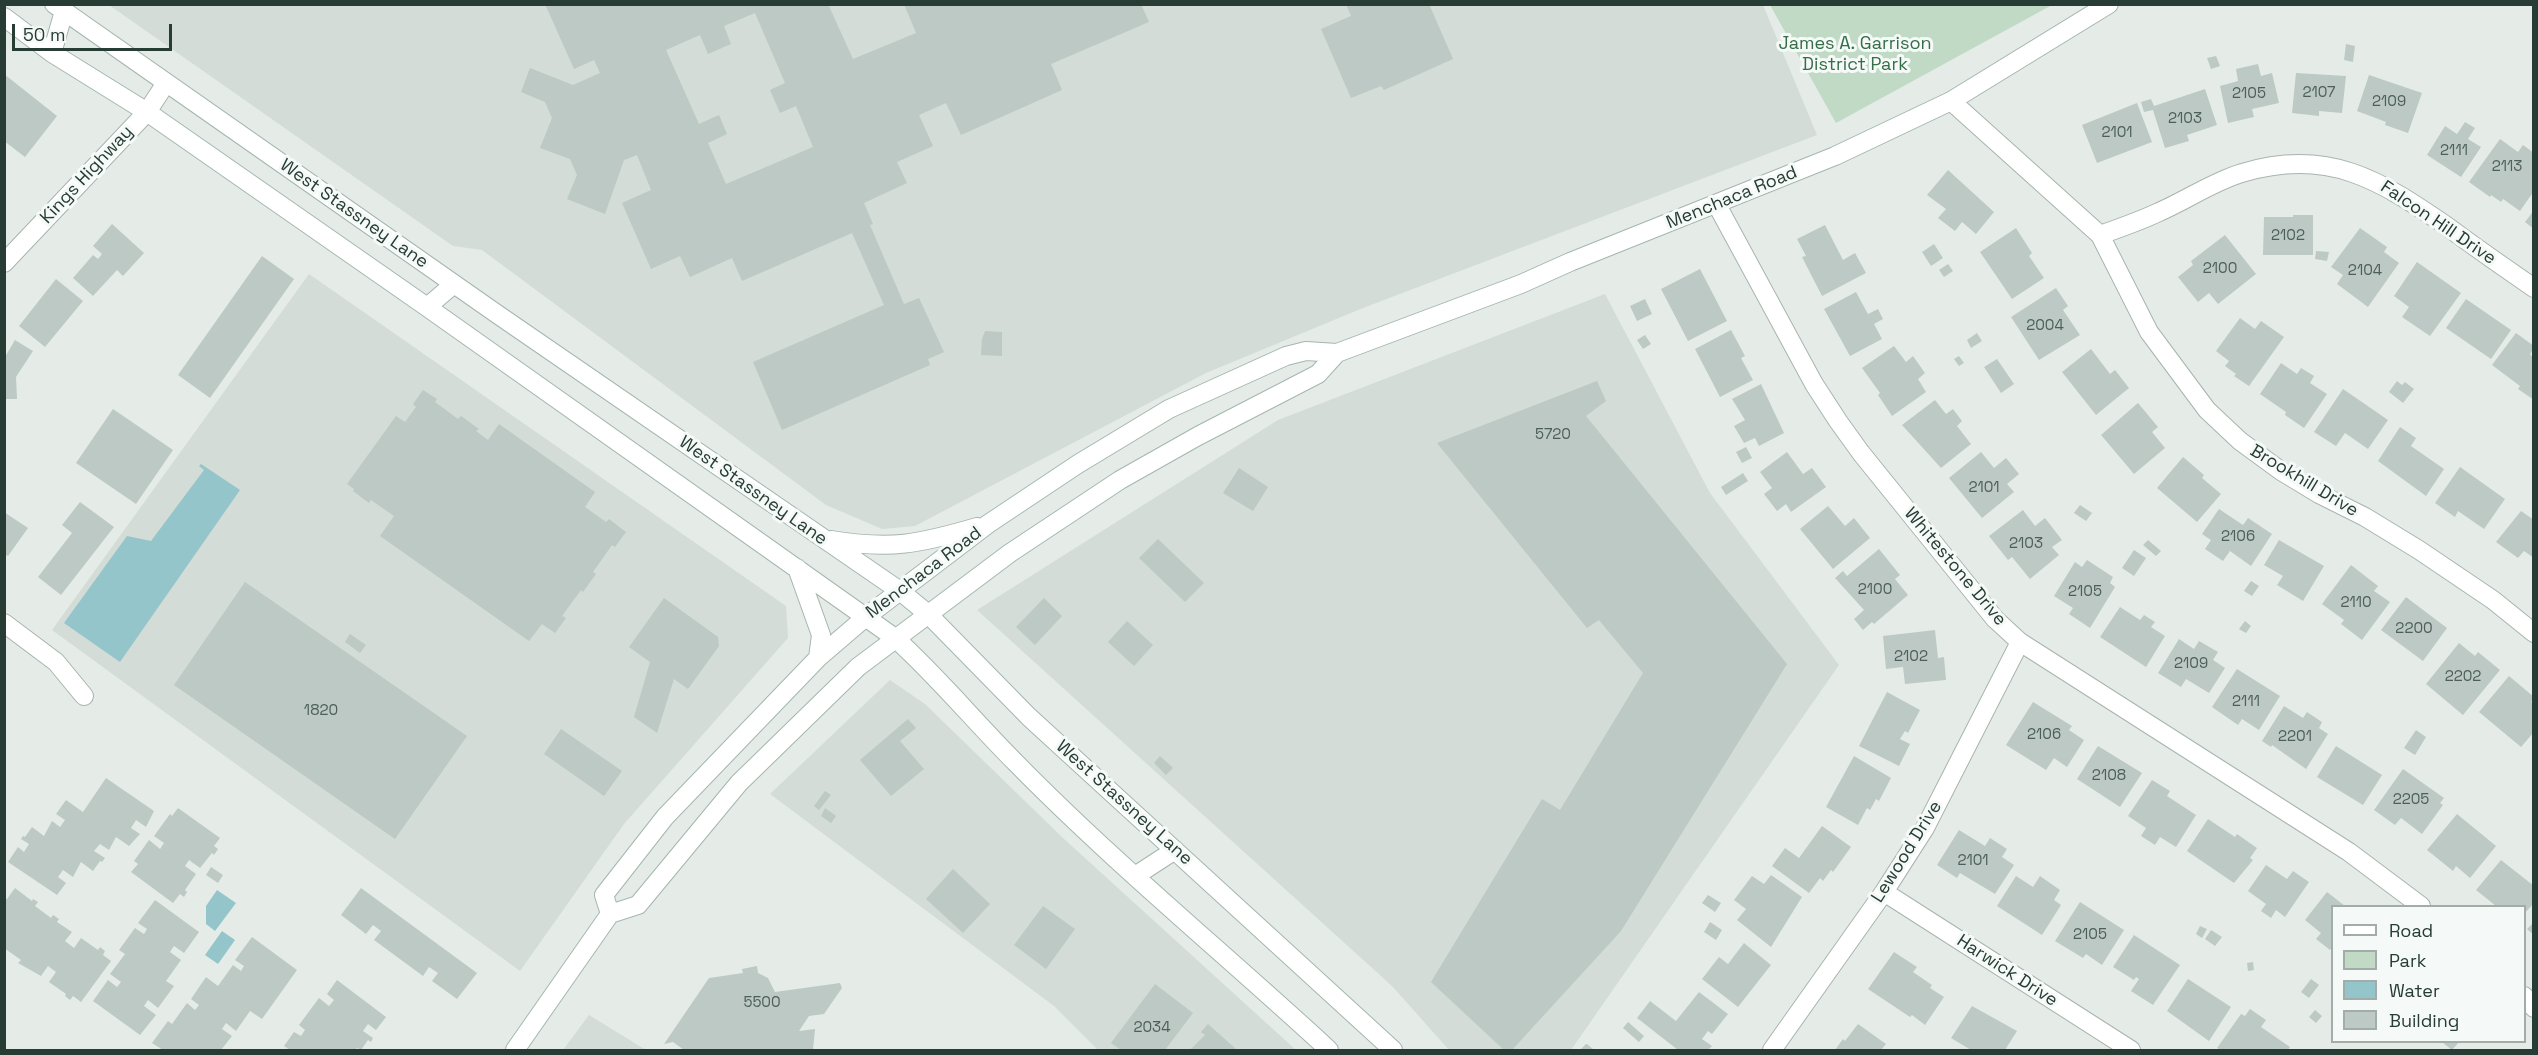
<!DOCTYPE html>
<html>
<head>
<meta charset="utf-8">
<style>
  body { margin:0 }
  #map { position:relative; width:2538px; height:1055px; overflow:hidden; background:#e5ece8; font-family:"Space Grotesk",sans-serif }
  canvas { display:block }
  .frame { position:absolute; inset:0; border:6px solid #263c34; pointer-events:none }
  .legend { position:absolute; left:2331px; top:905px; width:195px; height:138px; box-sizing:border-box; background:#f5f9f7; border:2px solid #a2ada9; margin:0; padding:8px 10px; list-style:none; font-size:18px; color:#263c34 }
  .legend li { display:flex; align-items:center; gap:12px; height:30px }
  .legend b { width:30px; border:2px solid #a2ada9 }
  .scale { position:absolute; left:12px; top:24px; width:160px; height:27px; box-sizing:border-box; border:3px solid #263c34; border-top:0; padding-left:8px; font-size:18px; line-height:21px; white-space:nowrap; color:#263c34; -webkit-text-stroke:4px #f5f9f7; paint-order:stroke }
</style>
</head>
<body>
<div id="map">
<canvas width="2538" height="1055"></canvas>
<div class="frame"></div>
<ul class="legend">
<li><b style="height:8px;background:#fff"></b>Road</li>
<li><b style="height:16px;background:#c0dac6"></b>Park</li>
<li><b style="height:16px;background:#94c5ca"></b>Water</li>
<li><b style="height:16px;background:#bdc9c4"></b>Building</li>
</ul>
<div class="scale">50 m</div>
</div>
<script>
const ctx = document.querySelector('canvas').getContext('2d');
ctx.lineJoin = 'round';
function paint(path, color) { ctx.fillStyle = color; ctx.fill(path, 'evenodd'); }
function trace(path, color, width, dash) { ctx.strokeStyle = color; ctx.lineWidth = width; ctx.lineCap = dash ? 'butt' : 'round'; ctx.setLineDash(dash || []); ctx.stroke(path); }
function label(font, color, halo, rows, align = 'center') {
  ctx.font = font + ' "Space Grotesk",sans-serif'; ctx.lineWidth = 6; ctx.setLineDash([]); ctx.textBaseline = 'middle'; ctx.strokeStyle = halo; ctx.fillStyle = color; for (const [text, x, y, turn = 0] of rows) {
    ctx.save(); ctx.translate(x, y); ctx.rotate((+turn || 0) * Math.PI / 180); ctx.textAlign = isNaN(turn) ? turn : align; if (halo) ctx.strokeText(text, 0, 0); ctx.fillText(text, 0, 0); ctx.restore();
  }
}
const built = new Path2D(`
  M109 5H1763L1817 135 1363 308 1206 373 915 526 882 529 826 505 482 250 453 246Z
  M309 274 786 606 788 638 624 824 520 971 52 630Z
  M1605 294 1710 493 1839 665 1571 1050H1449L1392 986 977 610 1278 420Z
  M890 680 925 704 1063 838 1296 1050H1098L1054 1006 770 794Z
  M589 1015 646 1050H563Z`);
const green = new Path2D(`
  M1770 5H2052L1836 123Z`);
const water = new Path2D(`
  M201 464 240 490 120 662 64 623 127 536 151 541 204 470 199 466Z
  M217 890 236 903 215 931 206 924V906Z
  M222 931 235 940 218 964 205 955Z`);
const building = new Path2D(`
  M545 4H828L853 59 916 33 904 4H1141L1149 22 1051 64 1062 90 961 135 946 103 919 115 933 146 897 162 907 183 864 203 873 224 870 225 904 304 919 298 944 352 928 359 930 365 782 430 753 362 884 305 852 233 742 281 732 258 690 277 680 256 651 269 622 203 651 190 637 155 624 160 605 214 567 199 577 175 570 159 540 148 552 118 545 102 521 92 530 68 573 85 600 73 594 60 574 69ZM755 13 785 83 770 90 780 113 796 106 813 147 726 184 708 143 727 134 719 115 699 124 666 50 700 35 708 54 731 44 724 26Z
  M1346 4H1429L1453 59 1384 90 1381 86 1351 98 1321 29 1351 16Z
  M2346 44 2355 46 2353 62 2344 60Z
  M2216 56 2220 66 2211 69 2207 58Z
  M2258 64 2261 76 2272 73 2279 103 2252 109 2254 117 2228 123 2220 86 2238 81 2236 69Z
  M2296 73 2346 76 2342 113 2319 111V116L2292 113Z
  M4 74 57 116 25 157 4 141Z
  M2369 75 2422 93 2408 133 2385 125 2386 122 2357 111Z
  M2205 89 2217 125 2187 135 2189 141 2165 148 2153 110 2144 112 2141 102 2151 99 2154 106Z
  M2137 103 2152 142 2097 163 2082 125Z
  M2465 122 2475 128 2468 139 2481 147 2461 177 2427 155 2445 126 2457 134Z
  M2500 139 2518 152 2523 145 2534 153V191L2520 211 2503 199 2501 202 2491 195 2490 197 2469 182Z
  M1948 170 1994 212 1976 234 1962 222 1955 231 1938 218 1946 209 1927 195Z
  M2534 210V229L2525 222Z
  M2293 215H2313V255H2263L2264 217H2293Z
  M112 224 144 253 123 276 117 270 93 296 73 278 93 255 98 259 102 254 93 246Z
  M1825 225 1843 260 1855 253 1866 273 1822 296 1802 257 1806 256 1797 239Z
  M2016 228 2032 253 2029 256 2044 278 2012 299 1980 252Z
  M2360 228 2387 247 2384 252 2399 263 2368 307 2337 284 2343 275 2331 267Z
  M2225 235 2256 274 2218 304 2209 293 2198 302 2178 277 2193 265 2191 261Z
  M1934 244 1943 258 1931 266 1922 252Z
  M2316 251 2329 252 2327 261 2315 259Z
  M262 256 294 279 210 398 178 375Z
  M2417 262 2461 293 2430 336 2402 317 2409 307 2394 296Z
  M1948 264 1953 271 1944 277 1939 270Z
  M1700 269 1727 321 1688 341 1661 289Z
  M56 279 83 301 45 347 19 326Z
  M2056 288 2068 306 2063 310 2080 335 2039 360 2011 317Z
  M1856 292 1868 314 1878 309 1883 319 1874 324 1882 339 1850 356 1824 309Z
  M1645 299 1652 314 1637 321 1630 306Z
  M2466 299 2511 330 2491 359 2446 328Z
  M2240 318 2255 329 2261 321 2284 337 2249 386 2234 376 2236 374 2225 366 2229 361 2216 351Z
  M1731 330 1745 356 1741 358 1753 380 1720 397 1695 349Z
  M985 331 1002 332V356L981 355 982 339Z
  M1977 333 1982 341 1971 348 1967 340Z
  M2516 333 2534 346 2530 355 2534 357V400L2518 389 2520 386 2492 365Z
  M1645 335 1651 344 1643 349 1637 340Z
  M15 340 33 351 16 377 17 399H5V357Z
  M1894 346 1906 362 1913 356 1925 373 1918 379 1926 392 1892 416 1878 395 1880 393 1862 368Z
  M2091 349 2110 374 2115 370 2129 388 2096 415 2062 372Z
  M1959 356 1964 363 1959 366 1954 359Z
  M1997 359 2014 384 2001 393 1984 367Z
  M2281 363 2297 374 2301 368 2314 376 2310 383 2327 394 2304 428 2285 415 2286 412 2260 394Z
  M1597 381 1606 401 1586 416 1787 664 1621 931 1512 1050H1504L1431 982 1542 799 1560 810 1643 673 1599 620 1587 628 1437 443Z
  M2397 381 2402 385 2405 382 2414 389 2403 403 2389 392Z
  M1761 384 1784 433 1759 446 1755 438 1744 443 1734 426 1745 420 1732 399Z
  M2343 389 2388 420 2368 449 2345 433 2336 446 2314 432Z
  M423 390 437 399 435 402 458 419 461 416 479 429 476 431 488 440 499 424 595 492 585 507 606 522 609 519 626 532 615 547 612 545 593 572 596 574 583 592 581 590 562 616 566 618 555 633 542 624 529 641 380 536 394 516 371 500 369 503 353 491 354 489 347 484 396 416 405 422 416 407 413 404Z
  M1935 400 1946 414 1953 409 1962 421 1957 426 1971 444 1941 468 1902 425Z
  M2138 403 2158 427 2152 432 2165 448 2134 474 2101 435Z
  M113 409 173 450 136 504 76 463Z
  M2400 427 2416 438 2411 446 2444 469 2426 496 2378 461Z
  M1746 447 1752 458 1742 463 1736 452Z
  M1787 452 1803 474 1812 468 1826 487 1791 512 1786 504 1777 511 1764 494 1772 488 1760 472Z
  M1981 452 1994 468 2006 458 2019 474 2007 484 2014 492 1982 518 1949 478Z
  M2183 457 2204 475 2202 478 2221 494 2197 522 2157 488Z
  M2460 467 2505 499 2484 529 2458 511 2455 517 2435 503Z
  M1239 468 1268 487 1253 511 1223 493Z
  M1743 473 1748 481 1726 495 1721 487Z
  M80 502 114 527 61 595 38 577 72 533 62 525Z
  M2080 505 2092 513 2086 521 2074 513Z
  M1828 506 1845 526 1854 518 1870 538 1833 569 1800 529Z
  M2219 509 2243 525 2248 518 2272 534 2251 566 2230 551 2223 561 2205 549 2211 540 2202 534Z
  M2023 510 2035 526 2045 518 2062 540 2052 547 2059 555 2030 579 2012 557 2008 560 1989 536Z
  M2521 511 2534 520V558L2524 551 2518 558 2496 542Z
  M4 512 28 528 8 556 4 554Z
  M1158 539 1204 583 1185 602 1139 558Z
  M2148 540 2161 551 2156 556 2143 545Z
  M2279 540 2324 566 2303 601 2277 585 2283 576 2264 565Z
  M1879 549 1900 575 1895 579 1908 595 1874 624 1872 622 1863 630 1854 619 1864 610 1835 578 1843 571 1847 576Z
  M2134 550 2146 558 2134 576 2122 568Z
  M2087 560 2113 577 2110 583 2115 587 2090 628 2069 614 2073 608 2054 596 2075 562 2082 567Z
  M2351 565 2378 586 2374 591 2390 602 2362 640 2341 624 2344 620 2322 604Z
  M2251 581 2259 586 2252 596 2244 591Z
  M245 582 467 736 395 839 174 685Z
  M2406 597 2447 628 2423 661 2381 630Z
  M664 598 718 637 719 646 688 689 674 679 657 733 634 717 650 662 629 647Z
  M1044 598 1062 616 1035 645 1016 627Z
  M2120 607 2140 620 2144 615 2155 622 2151 627 2165 636 2146 667 2100 637Z
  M1127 621 1153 645 1134 666 1108 642Z
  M2245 621 2251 626 2246 633 2239 629Z
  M1935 630 1938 658 1944 657 1946 680 1905 684 1903 667 1886 669 1883 636Z
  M350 634 366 645 360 653 345 642Z
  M2179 639 2194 649 2199 641 2218 652 2213 660 2225 668 2209 693 2186 679 2181 687 2158 673Z
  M2459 643 2475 656 2478 652 2500 670 2463 715 2426 684Z
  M2237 669 2280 696 2259 730 2242 719 2238 725 2212 707Z
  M2509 676 2534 697 2531 702 2534 704V732L2521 747 2479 712Z
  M1887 692 1920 710 1908 733 1905 731 1900 739 1910 744 1899 766 1859 746Z
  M2033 702 2072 726 2069 730 2084 740 2067 767 2054 758 2046 770 2006 745Z
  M2284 706 2303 718 2307 712 2322 722 2319 728 2328 734 2306 769 2272 745 2271 747 2262 741Z
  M908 719 916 728 900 741 924 769 891 796 860 760Z
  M561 729 622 771 604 796 544 754Z
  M2416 730 2426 737 2415 755 2404 748Z
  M2098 746 2142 773 2120 807 2077 779Z
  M2336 746 2382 775 2363 805 2317 777Z
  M1160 756 1173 768 1166 775 1154 763Z
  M1854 756 1891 778 1879 801 1876 799 1870 810 1867 808 1858 825 1826 807Z
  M2403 769 2444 798 2440 803 2443 805 2422 834 2401 818 2395 825 2374 810Z
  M106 778 154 811 146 827 136 820 131 828 140 834 129 846 116 837 109 850 100 844 94 851 105 858 102 862 100 861 93 871 81 862 73 877 63 870 58 877 66 883 57 895 8 862 18 847 24 852 29 844 21 839 23 836 25 837 32 827 44 836 52 821 60 827 65 820 56 814 66 800 83 812Z
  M2152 780 2170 791 2167 796 2196 815 2176 847 2160 837 2155 845 2141 836 2146 828 2128 816Z
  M825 791 831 795 819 810 814 806Z
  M178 808 220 838 214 846 218 849 214 855 212 853 200 868 189 860 185 866 196 874 185 890 187 892 184 897 180 894 173 903 131 872 138 864 134 861 149 840 160 849 164 843 154 836 170 814 172 816Z
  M825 808 836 816 831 823 821 816Z
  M2457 814 2496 846 2470 878 2456 866 2453 871 2427 850Z
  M2208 819 2235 837 2237 834 2257 848 2250 858 2253 860 2234 883 2187 851Z
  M1822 826 1851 847 1833 872 1831 870 1823 881 1820 878 1809 893 1772 866 1785 848 1799 858Z
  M1959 830 1985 846 1990 838 2007 849 2002 857 2014 865 1995 894 1960 873 1957 878 1937 865Z
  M2501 860 2534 886V903L2524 914V906H2496L2476 890Z
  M2266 865 2287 879 2293 871 2309 882 2285 917 2276 910 2271 918 2261 911 2266 904 2248 891Z
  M211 867 223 875 218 883 206 875Z
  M953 869 990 904 963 933 926 899Z
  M1771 875 1802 897 1771 947 1737 920 1746 909 1734 900 1752 876 1764 884Z
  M2016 876 2033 887 2040 876 2060 890 2054 900 2061 905 2042 935 1997 906Z
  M15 888 32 901 33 899 38 902 35 906 51 918 53 915 59 919 57 922 72 932 65 941 74 948 81 938 98 950 100 947 105 951 103 955 111 961 81 1002 73 996 70 1000 65 996 66 994 49 982 56 972 48 966 41 976 18 963 21 960 4 948V898L7 899Z
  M361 888 477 973 457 999 432 981 438 973 429 967 423 976 374 940 381 931 373 925 366 934 341 915Z
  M2327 892 2345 906H2332V947L2330 950 2316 939 2321 933 2305 920Z
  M1708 895 1721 903 1715 912 1702 903Z
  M155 900 199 932 184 953 174 946 170 952 181 960 166 981 174 986 158 1008 148 1000 144 1006 156 1015 140 1035 93 1001 108 980 117 987 121 982 110 974 125 954 119 950 135 928 144 934 147 929 138 923Z
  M2080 902 2124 930 2102 965 2086 954 2083 958 2055 941Z
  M1043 906 1075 929 1046 969 1014 945Z
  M1710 922 1722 930 1716 940 1704 932Z
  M2534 922V935L2527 929Z
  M2200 926 2207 929 2202 938 2196 934Z
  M2211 930 2222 937 2215 946 2205 939Z
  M2134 935 2180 965 2153 1005 2131 991 2139 979 2136 977 2134 980 2113 967Z
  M252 937 297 970 262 1019 250 1011 236 1031 226 1023 222 1029 232 1036 221 1050H163L152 1043 168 1021 172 1024 187 1003 195 1010 199 1005 191 999 206 977 218 986 233 965 241 971 244 966 235 960Z
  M1744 943 1771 965 1738 1007 1702 979 1719 957 1728 964Z
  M1894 952 1917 967 1913 972 1932 985 1930 988 1944 997 1925 1025 1912 1015 1910 1017 1868 989Z
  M2253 962 2254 970 2248 971 2247 963Z
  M757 966 758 973 768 978 775 992 840 983 842 988 824 1014 809 1016 799 1031 815 1029 813 1050H684L673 1042 664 1044 709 978 743 973 742 969Z
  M2188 979 2231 1007 2209 1041 2167 1011Z
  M2311 979 2319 985 2309 998 2301 992Z
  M337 980 386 1017 376 1030 368 1024 363 1031 373 1038 371 1042 368 1040 361 1050 357 1048 355 1050H290L284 1046 294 1032 301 1036 305 1030 299 1025 319 998 329 1006 334 1000 327 994Z
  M1155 984 1193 1013 1165 1050H1121L1111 1043Z
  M1699 992 1728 1014 1712 1034 1708 1031 1702 1039 1712 1046 1708 1050H1678L1637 1018 1650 1001 1676 1021Z
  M1972 1006 2017 1031 2005 1050H1971L1951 1038Z
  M2250 1009 2266 1020 2261 1027 2290 1047 2288 1050H2221L2217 1048 2241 1014 2245 1016Z
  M2315 1010 2322 1016 2316 1023 2309 1017Z
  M1628 1022 1644 1036 1639 1042 1623 1028Z
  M1208 1024 1237 1050H1190L1205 1035 1201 1032Z
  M1858 1024 1886 1044 1881 1050H1835L1843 1039 1845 1041Z
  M2442 1042H2459L2452 1050Z
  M1586 1044H1587L1594 1050H1580Z`);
const street = new Path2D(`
  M1951 101 2100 235 2149 332 2207 410 2240 441 2281 471 2319 494 2365 517 2419 550 2493 600 2534 633
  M1717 205 1814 384 1838 421 1861 453 1995 619 2020 642 2349 852 2421 906
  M2100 235C2120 228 2140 221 2159 212 2187 200 2212 182 2242 173 2328 147 2380 180 2448 227 2476 248 2505 268 2534 288
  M4 263 147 112 166 83
  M4 623 56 662 84 696
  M1884 892 2131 1050
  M2524 996 2534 1008
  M1772 1050 1884 892 1925 828 2020 642`);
const secondary = new Path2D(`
  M54 4 497 314 900 591 928 614 1029 717 1393 1050
  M4 17 52 53 147 112 427 307 895 638C938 677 975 722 1016 763 1115 864 1225 954 1329 1050
  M52 53 64 11
  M427 307 454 284
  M831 540C891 550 919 544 977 527
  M797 568 821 635 818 658
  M1135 876 1175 850
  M610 914 604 895 665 817 818 658 867 616 988 524 1078 464 1169 409 1286 356 1306 351 1337 353 1521 284 1570 262 1835 156 1951 101 2109 4
  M515 1050 610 914 638 905 739 783 858 667 1010 553 1120 480 1198 436 1318 374 1337 353`);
const numberNames = [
  ["2107",2319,93],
  ["2105",2249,94],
  ["2109",2389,102],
  ["2103",2185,119],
  ["2101",2117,133],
  ["2111",2454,151],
  ["2113",2507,167],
  ["2102",2288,236],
  ["2100",2220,269],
  ["2104",2365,271],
  ["2004",2045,326],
  ["5720",1553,435],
  ["2101",1984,488],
  ["2106",2238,537],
  ["2103",2026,544],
  ["2100",1875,590],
  ["2105",2085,592],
  ["2110",2356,603],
  ["2200",2414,629],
  ["2102",1911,657],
  ["2109",2191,664],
  ["2202",2463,677],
  ["2111",2246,702],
  ["1820",321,711],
  ["2106",2044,735],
  ["2201",2295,737],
  ["2108",2109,776],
  ["2205",2411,800],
  ["2101",1973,861],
  ["2105",2090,935],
  ["5500",762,1003],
  ["2034",1152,1028]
];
const parkNames = [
  ["James A. Garrison",1855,44],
  ["District Park",1855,65]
];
const streetNames = [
  ["Kings Highway",87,175,-47],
  ["Menchaca Road",1732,198,-22],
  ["West Stassney Lane",354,214,35],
  ["Falcon Hill Drive",2438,223,34],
  ["Brookhill Drive",2304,481,31],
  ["West Stassney Lane",753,491,35],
  ["Whitestone Drive",1955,567,50],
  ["Menchaca Road",924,573,-37],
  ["West Stassney Lane",1124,803,42],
  ["Lewood Drive",1907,852,-58],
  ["Harwick Drive",2007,971,33]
];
paint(built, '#d3dcd7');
paint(green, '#c0dac6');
paint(water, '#94c5ca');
paint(building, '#bdc9c4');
trace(street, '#a8b4ae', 20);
trace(secondary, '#a4b6af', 20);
trace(street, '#fff', 18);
trace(secondary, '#fff', 18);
label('15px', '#4c5f58', null, numberNames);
label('18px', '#356e47', '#f5f9f7', parkNames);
label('18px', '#263c34', '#f5f9f7', streetNames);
</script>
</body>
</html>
